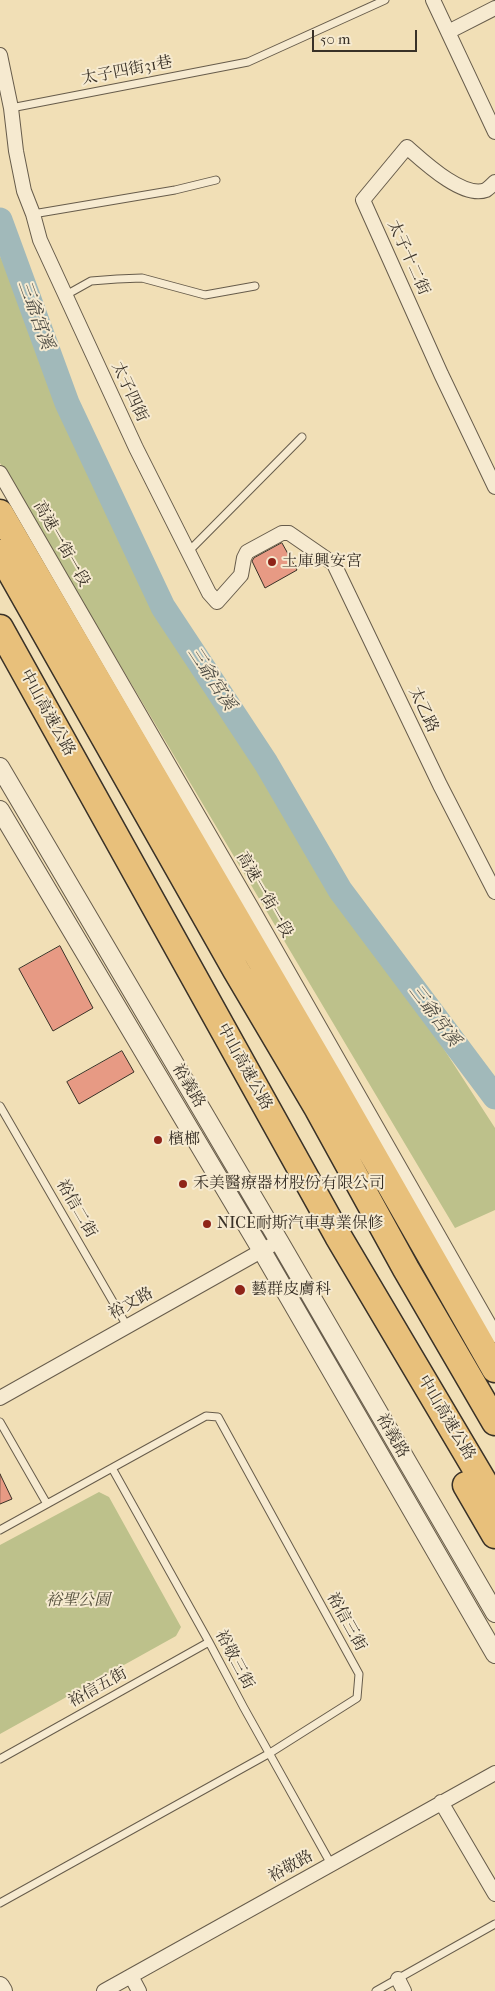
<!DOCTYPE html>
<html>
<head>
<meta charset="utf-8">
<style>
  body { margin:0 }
  #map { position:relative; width:495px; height:1991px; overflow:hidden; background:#f1dfb6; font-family:"IM FELL French Canon",serif }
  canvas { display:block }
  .scale { position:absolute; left:312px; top:30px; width:105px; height:22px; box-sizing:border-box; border:2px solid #393127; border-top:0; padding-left:6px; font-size:15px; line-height:18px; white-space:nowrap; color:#393127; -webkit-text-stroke:4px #f6ead0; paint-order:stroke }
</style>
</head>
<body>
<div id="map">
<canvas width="495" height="1991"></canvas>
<div class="scale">50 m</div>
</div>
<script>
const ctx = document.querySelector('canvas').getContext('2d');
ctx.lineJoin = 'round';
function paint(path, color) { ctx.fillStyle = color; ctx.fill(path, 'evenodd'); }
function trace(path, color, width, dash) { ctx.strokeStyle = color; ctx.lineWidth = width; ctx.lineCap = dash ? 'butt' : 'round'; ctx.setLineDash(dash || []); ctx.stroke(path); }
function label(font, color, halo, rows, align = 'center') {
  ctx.font = font + ' "IM FELL French Canon","Noto Serif TC",serif'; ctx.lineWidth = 4; ctx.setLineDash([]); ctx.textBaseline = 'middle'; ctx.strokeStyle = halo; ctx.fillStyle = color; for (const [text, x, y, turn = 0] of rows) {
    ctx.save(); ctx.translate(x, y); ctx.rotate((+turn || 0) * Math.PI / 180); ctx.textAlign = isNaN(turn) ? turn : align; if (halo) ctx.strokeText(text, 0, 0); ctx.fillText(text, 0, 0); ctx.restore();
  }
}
const green = new Path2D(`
  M0 256 159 609 495 1128V1210L455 1228 0 463Z
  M99 1492 109 1497 181 1627 176 1636 0 1734V1545Z`);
const river = new Path2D(`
  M0 220 67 403 163 607 266 763 340 890 495 1097`);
const building = new Path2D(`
  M282 543 297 570 265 588 252 561 254 558Z
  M60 946 93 1008 53 1031 19 969Z
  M122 1051 134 1072 79 1104 67 1082Z
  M0 1474 12 1499 0 1504Z`);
const service = new Path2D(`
  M11 108 248 62 385 0
  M33 214 175 190 216 180
  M66 295 91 281 117 279 142 278 205 295 255 286
  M188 552 302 437
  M0 1106 127 1326
  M0 1422 47 1504
  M112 1468 209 1642 244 1708 331 1864
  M0 1530 206 1416 218 1417 359 1674 357 1698 270 1753 0 1903
  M0 1759 209 1642
  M376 1991 495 1924`);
const minor = new Path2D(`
  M433 0 495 132
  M448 32 495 8
  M0 55 11 108 16 151 24 191 33 214 40 240 136 448 209 593 217 602 241 575 244 558 247 552 282 533H289L334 564 440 785 495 892
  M495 182C492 185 489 188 486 190 463 199 423 161 407 147L363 200 441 374 495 487
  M0 473 253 910 495 1335
  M0 1398 279 1241
  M441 1802 495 1894
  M131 1976 139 1991
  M398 1979 404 1991
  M104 1991 495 1773`);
const tertiary = new Path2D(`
  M0 767 279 1241 495 1613
  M0 810 262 1251 495 1654
  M0 1986 3 1991`);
const motorway = new Path2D(`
  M0 513 332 1083 495 1369
  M0 553 236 970 318 1109 406 1269 495 1422
  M0 628 338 1236 495 1501
  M466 1485 495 1535`);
const markers = [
  [272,562,5,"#8f2418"],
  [158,1140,5,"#8f2418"],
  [183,1184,5,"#8f2418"],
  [207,1224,5,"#8f2418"],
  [240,1290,6,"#8f2418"]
];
const streetNames = [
  ["太子四街31巷",127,71,-11],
  ["太子十二街",408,258,66],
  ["太子四街",129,392,65],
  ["高速一街一段",61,544,60],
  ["太乙路",423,710,65],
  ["中山高速公路",47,713,61],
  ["高速一街一段",264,895,60],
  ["中山高速公路",244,1067,61],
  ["裕義路",188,1086,59],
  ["裕信二街",76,1209,60],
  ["裕文路",131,1304,-29],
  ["中山高速公路",446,1418,59],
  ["裕義路",392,1436,60],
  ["裕信三街",346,1622,61],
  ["裕敬三街",234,1660,62],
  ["裕信五街",98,1688,-29],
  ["裕敬路",291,1867,-29]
];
const poiNames = [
  ["土庫興安宮",282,562],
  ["檳榔",168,1140],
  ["禾美醫療器材股份有限公司",193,1184],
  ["NICE耐斯汽車專業保修",217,1224],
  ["藝群皮膚科",251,1290]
];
const parkNames = [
  ["裕聖公園",78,1601]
];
const waterNames = [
  ["三爺宮溪",35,315,70],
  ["三爺宮溪",211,679,57],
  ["三爺宮溪",434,1016,53]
];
paint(green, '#bdc18b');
trace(river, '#a1b9ba', 25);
paint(building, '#e79a84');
trace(building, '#393127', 1);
trace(service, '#675c4b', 9);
trace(minor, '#675c4b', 16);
trace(tertiary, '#675c4b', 20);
trace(motorway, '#393127', 29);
trace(service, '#f6ead0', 7);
trace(minor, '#f6ead0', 14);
trace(tertiary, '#f6ead0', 18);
trace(motorway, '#e8c07b', 26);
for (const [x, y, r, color] of markers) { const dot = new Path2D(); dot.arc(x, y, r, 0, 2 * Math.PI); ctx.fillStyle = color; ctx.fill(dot); trace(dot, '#f6ead0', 2); }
label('16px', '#393127', '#f6ead0', streetNames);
label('16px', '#393127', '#f6ead0', poiNames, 'left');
label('italic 16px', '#534e3b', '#f6ead0', parkNames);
label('italic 18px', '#4e4c44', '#f6ead0', waterNames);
</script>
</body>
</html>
